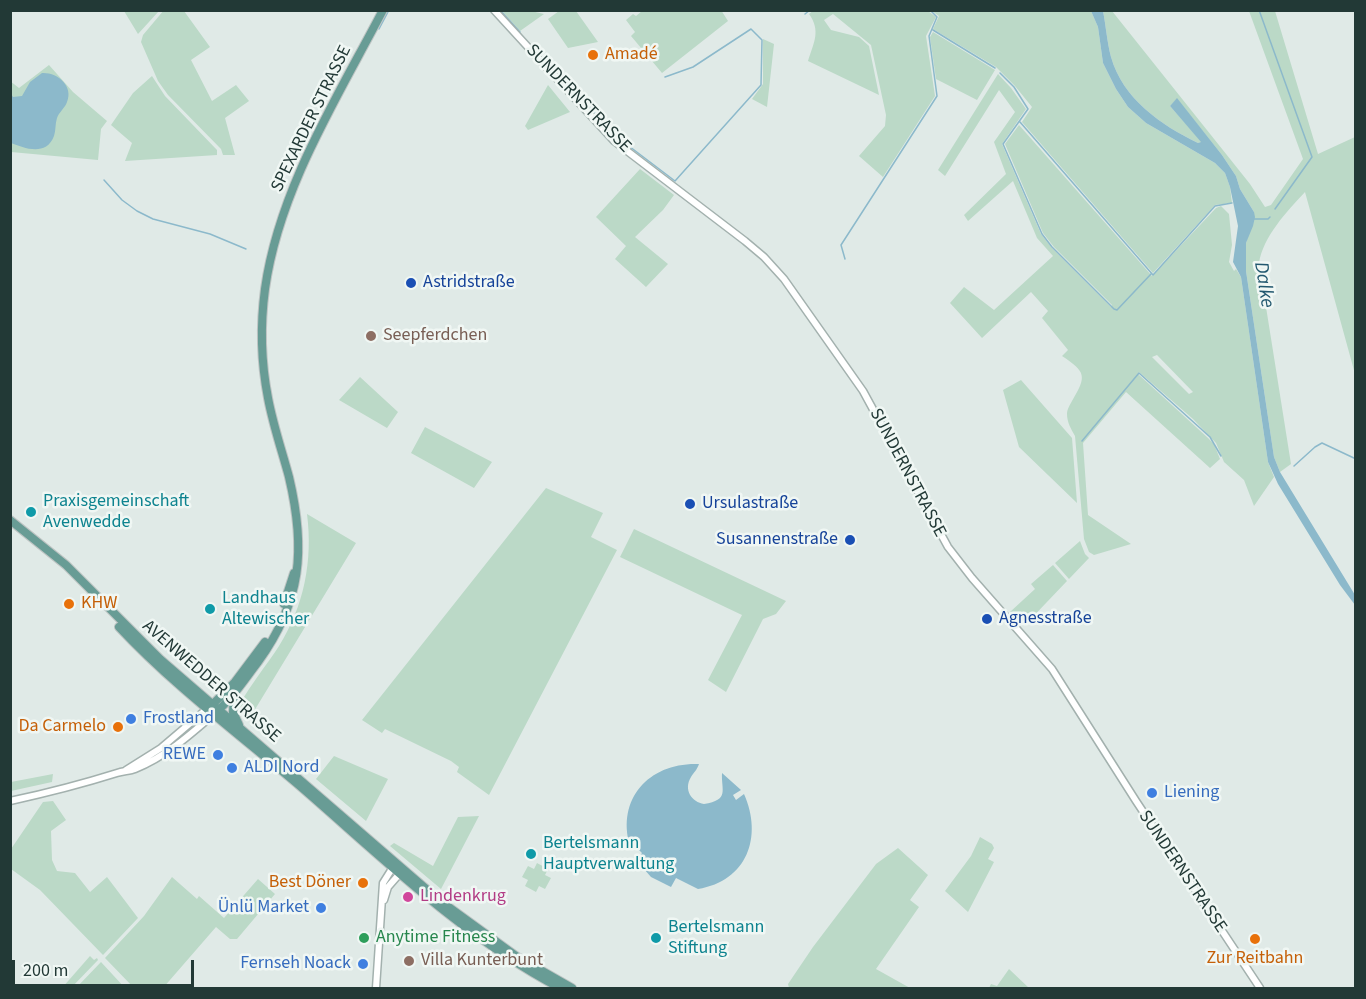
<!DOCTYPE html>
<html>
<head>
<meta charset="utf-8">
<style>
  body { margin:0 }
  #map { position:relative; width:1366px; height:999px; overflow:hidden; background:#e0eae7; font-family:"Source Sans 3",sans-serif }
  canvas { display:block }
  .frame { position:absolute; inset:0; border:12px solid #223936; pointer-events:none }
  .scale { position:absolute; left:12px; top:960px; width:182px; height:27px; box-sizing:border-box; border:3px solid #223936; border-top:0; padding-left:8px; font-size:18px; line-height:21px; white-space:nowrap; color:#223936; -webkit-text-stroke:4px #f0f7f4; paint-order:stroke }
</style>
</head>
<body>
<div id="map">
<canvas width="1366" height="999"></canvas>
<div class="frame"></div>
<div class="scale">200 m</div>
</div>
<script>
const ctx = document.querySelector('canvas').getContext('2d');
ctx.lineJoin = 'round';
function paint(path, color) { ctx.fillStyle = color; ctx.fill(path, 'evenodd'); }
function trace(path, color, width, dash) { ctx.strokeStyle = color; ctx.lineWidth = width; ctx.lineCap = dash ? 'butt' : 'round'; ctx.setLineDash(dash || []); ctx.stroke(path); }
function label(font, color, halo, rows, align = 'center') {
  ctx.font = font + ' "Source Sans 3",sans-serif'; ctx.lineWidth = 5; ctx.setLineDash([]); ctx.textBaseline = 'middle'; ctx.strokeStyle = halo; ctx.fillStyle = color; for (const [text, x, y, turn = 0] of rows) {
    ctx.save(); ctx.translate(x, y); ctx.rotate((+turn || 0) * Math.PI / 180); ctx.textAlign = isNaN(turn) ? turn : align; if (halo) ctx.strokeText(text, 0, 0); ctx.fillText(text, 0, 0); ctx.restore();
  }
}
const green = new Path2D(`
  M164 10 184 11 210 47 191 60 212 101 236 85 249 101 225 118 235 155H223L221 149 168 95 158 81 141 42 143 35Z
  M721 10 728 21 662 73 631 36 635 32 626 20 633 14 636 16 642 11Z
  M814 10 928 11 936 17 926 36 935 96 883 177 859 156 885 126 886 115 871 45 833 14 824 20 831 30 859 37 869 46 879 95 808 61C814 42 821 31 809 14Z
  M124 11H159L138 34Z
  M502 11H531L544 14 520 31Z
  M559 11H576L598 42 568 48 548 19Z
  M932 11H1091L1098 27 1103 63 1116 89 1128 107 1146 123 1215 163 1225 173 1230 187 1232 203 1215 205 1153 273 1022 122 1032 107 1015 86 996 67 933 29 939 16Z
  M1103 11H1112L1250 184 1265 207 1271 205 1303 159 1249 11H1275L1318 154 1355 137V374L1305 192C1287 211 1263 237 1259 263L1291 464 1280 472 1274 457 1246 271V243L1254 212 1240 189 1236 176 1222 155 1177 99 1170 106 1202 142 1198 143C1161 125 1123 99 1111 57 1107 42 1106 26 1103 11Z
  M933 32 995 70 977 100 936 79 930 37Z
  M763 39 774 44 767 107 752 99 763 84Z
  M49 65 73 92 107 121 101 129 98 160 11 152 10 81 19 88Z
  M998 74 1011 88 1026 109 1002 144 1041 234 1052 248 1111 307 1112 305 1054 247 1043 233 1005 144 1019 125 1152 276 1216 208 1221 206 1229 214 1232 245 1229 262 1234 271 1236 269 1241 277 1268 462 1274 477 1254 506 1244 480 1224 462 1216 443 1193 419 1139 372 1138 374 1208 438 1214 444 1220 459 1210 468 1126 392 1083 443 1088 515 1131 544 1094 555 1089 552 1084 539 1075 436C1071 429 1067 422 1067 414 1067 409 1070 405 1072 401 1087 376 1086 372 1062 356L1068 350 1042 318 1048 311 1031 292 982 338 950 303 964 287 994 310 1053 256 1037 238 1013 181 968 221 964 215 1006 174 994 142 1015 112 999 90 945 176 938 170ZM1157 355 1193 392 1189 394 1152 357Z
  M152 76 165 96 217 150V155L125 161 132 143 111 125 133 93Z
  M548 85 570 112 528 130 525 126Z
  M640 169 674 195 663 210 635 237 668 264 646 287 615 259 626 246 596 217Z
  M360 377 398 412 387 428 339 400Z
  M1021 380 1072 438 1077 503 1019 447 1003 390Z
  M425 427 492 462 474 488 411 453Z
  M546 488 603 513 591 537 617 550 489 795 457 772 459 767 451 761 385 729 382 733 362 720Z
  M307 514 356 543 248 721 242 715 240 704C251 684 266 666 279 646 304 606 313 561 307 514Z
  M634 529 786 601 776 614 763 619 726 692 708 680 742 615 620 557Z
  M1080 541 1085 554 1089 558 1069 579 1055 563Z
  M1053 565 1067 581 1026 624 1020 623 1010 612 1035 589 1031 584Z
  M334 756 388 779 366 821 316 779Z
  M53 774 52 782 11 791V782Z
  M53 801 66 820 51 831 52 860 57 871 75 873 90 892 107 877 138 918 103 955 40 890 11 869V849L43 802Z
  M479 816 441 889 390 846 394 843 433 866 458 817Z
  M980 837 992 844 994 848 988 859 994 862 968 912 945 891 971 856Z
  M898 848 928 875 910 900 919 907 876 969 910 988H789L788 984 813 947 876 864Z
  M537 863 548 869 545 875 551 878 545 889 539 886 536 892 525 886 528 880 522 877 528 866 534 869Z
  M172 877 197 899 199 896 224 918 258 879 275 894 237 939H230L216 927 163 988H134L105 958 144 916Z
  M90 956 94 960 97 958 98 960 71 988H62Z
  M101 962 125 988H76Z
  M1009 969 1029 988H989L991 984 997 986Z`);
const water = new Path2D(`
  M1091 11H1103C1106 26 1107 42 1111 57 1123 99 1161 125 1198 143L1201 142 1170 106 1177 98 1222 155 1236 176 1240 189 1254 212 1255 217 1253 226 1246 243V271L1274 457 1280 472 1355 595V605L1340 585 1278 484 1268 462 1241 277 1233 262 1238 226 1230 187 1225 173 1215 163 1146 123 1128 107 1116 89 1103 63 1098 27Z
  M42 73C57 72 74 86 67 102 65 108 59 112 57 118 55 124 56 130 54 136 46 157 24 148 11 143V94L13 97 22 96 30 82Z
  M699 764C697 770 694 772 691 777 683 790 692 802 704 804 730 800 721 790 722 773L741 790 733 795 736 800 744 794C763 837 747 881 698 889L676 878 671 887 651 877 637 861 642 853 637 848 630 846C616 797 651 762 699 764Z`);
const stream = new Path2D(`
  M500 10 520 32
  M1259 10 1312 157 1275 209
  M805 14 810 10
  M379 29 389 10
  M933 30 995 68
  M1000 73 1014 87 1028 109 1003 144 1042 234 1052 247 1114 309 1117 310 1151 274
  M575 92 617 137 675 181 761 85 762 40 751 29 693 67 665 77
  M1020 122 1153 275 1215 206 1232 203
  M104 180 122 200 137 211 153 219 210 234 246 249
  M1254 219H1268L1270 217
  M845 259 841 245 937 96 929 36 937 17 930 10
  M1082 441 1139 373 1210 437 1221 456
  M1294 466 1315 447 1322 443 1356 459`);
const minor = new Path2D(`
  M494 10 614 141 745 241 764 257 784 279 863 391 948 547 972 578 1052 669 1136 801 1260 988
  M126 770 161 748 208 708
  M10 801C47 793 82 784 117 773 123 771 130 771 135 769 165 757 190 735 214 714
  M384 900 388 887 402 871
  M376 988 383 883 395 864`);
const major = new Path2D(`
  M10 520 66 565 160 659 439 900 516 956 572 988
  M284 604 294 573
  M119 627C174 686 240 735 301 787 383 858 463 937 560 988
  M234 697 233 712 239 725
  M209 708 235 682 265 642
  M214 714C232 699 244 680 258 662 302 601 306 549 289 477 282 451 273 425 268 398 261 362 260 326 265 289 279 189 337 98 383 10`);
const markers = [
  [593,55,6,"#e8710a"],
  [411,283,6,"#1a4fb4"],
  [371,336,6,"#8d6e63"],
  [690,504,6,"#1a4fb4"],
  [31,512,6,"#0f9aa8"],
  [850,540,6,"#1a4fb4"],
  [69,604,6,"#e8710a"],
  [210,609,6,"#0f9aa8"],
  [987,619,6,"#1a4fb4"],
  [131,719,6,"#3f7fe0"],
  [118,727,6,"#e8710a"],
  [218,755,6,"#3f7fe0"],
  [232,768,6,"#3f7fe0"],
  [1152,793,6,"#3f7fe0"],
  [531,854,6,"#0f9aa8"],
  [363,883,6,"#e8710a"],
  [408,897,6,"#d1479c"],
  [321,908,6,"#3f7fe0"],
  [364,938,6,"#2e9e5b"],
  [656,938,6,"#0f9aa8"],
  [1255,939,6,"#e8710a"],
  [409,961,6,"#8d6e63"],
  [363,964,6,"#3f7fe0"]
];
const foodNames = [
  ["Amadé",605,55],
  ["KHW",81,604],
  ["Da Carmelo",106,727,"right"],
  ["Best Döner",351,883,"right"],
  ["Zur Reitbahn",1255,959,"center"]
];
const streetNames = [
  ["SUNDERNSTRASSE",578,99,46],
  ["SPEXARDER STRASSE",312,119,-64],
  ["SUNDERNSTRASSE",907,473,62],
  ["AVENWEDDER STRASSE",211,682,41],
  ["SUNDERNSTRASSE",1182,872,56]
];
const transitNames = [
  ["Astridstraße",423,283],
  ["Ursulastraße",702,504],
  ["Susannenstraße",838,540,"right"],
  ["Agnesstraße",999,619]
];
const educationNames = [
  ["Seepferdchen",383,336],
  ["Villa Kunterbunt",421,961]
];
const cultureNames = [
  ["Praxisgemeinschaft",43,502],
  ["Avenwedde",43,523],
  ["Landhaus",222,599],
  ["Altewischer",222,620],
  ["Bertelsmann",543,844],
  ["Hauptverwaltung",543,865],
  ["Bertelsmann",668,928],
  ["Stiftung",668,949]
];
const shopNames = [
  ["Frostland",143,719],
  ["REWE",206,755,"right"],
  ["ALDI Nord",244,768],
  ["Liening",1164,793],
  ["Ünlü Market",309,908,"right"],
  ["Fernseh Noack",351,964,"right"]
];
const hotelNames = [
  ["Lindenkrug",420,897]
];
const leisureNames = [
  ["Anytime Fitness",376,938]
];
const waterNames = [
  ["Dalke",1263,285,81]
];
paint(green, '#bbd9c7');
paint(water, '#8cb9cb');
trace(stream, '#8cb9cb', 1.5);
trace(minor, '#a3b1ae', 9);
trace(major, '#bdc4c3', 10);
trace(minor, '#fff', 6);
trace(major, '#689c95', 8);
for (const [x, y, r, color] of markers) { const dot = new Path2D(); dot.arc(x, y, r, 0, 2 * Math.PI); ctx.fillStyle = color; ctx.fill(dot); trace(dot, '#f0f7f4', 2); }
label('18px', '#c56008', '#f0f7f4', foodNames, 'left');
label('18px', '#223936', '#f0f7f4', streetNames);
label('18px', '#164399', '#f0f7f4', transitNames, 'left');
label('18px', '#785e54', '#f0f7f4', educationNames, 'left');
label('18px', '#0d838f', '#f0f7f4', cultureNames, 'left');
label('18px', '#366cbe', '#f0f7f4', shopNames, 'left');
label('18px', '#b23c85', '#f0f7f4', hotelNames, 'left');
label('18px', '#27864d', '#f0f7f4', leisureNames, 'left');
label('italic 20px', '#22586f', '#f0f7f4', waterNames);
</script>
</body>
</html>
